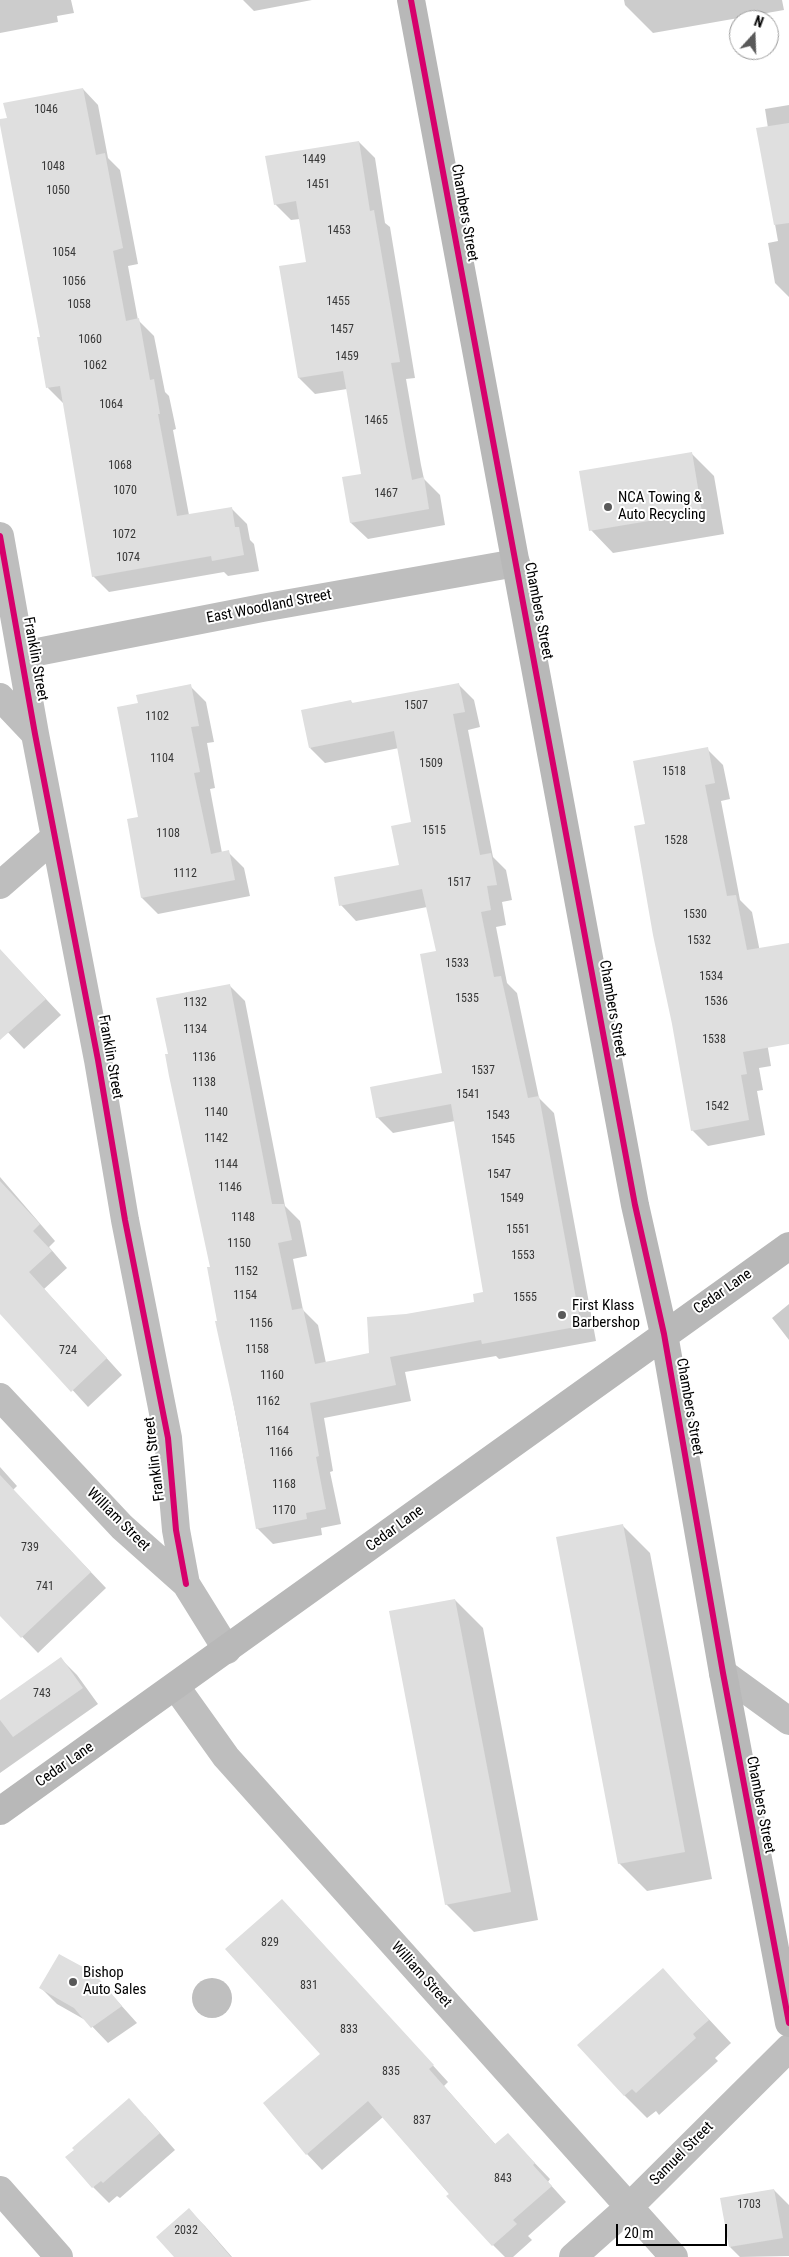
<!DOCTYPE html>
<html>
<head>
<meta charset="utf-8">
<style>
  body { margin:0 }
  #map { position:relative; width:789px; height:2257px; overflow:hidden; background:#fff; font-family:"Roboto Condensed",sans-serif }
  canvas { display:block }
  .north { position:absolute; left:729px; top:10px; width:50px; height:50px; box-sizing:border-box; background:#fff; border:1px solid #999; border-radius:50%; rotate:20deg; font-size:14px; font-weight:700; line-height:20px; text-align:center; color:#000 }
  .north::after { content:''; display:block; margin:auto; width:18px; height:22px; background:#595959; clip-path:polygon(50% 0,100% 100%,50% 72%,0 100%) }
  .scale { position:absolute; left:616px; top:2224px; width:111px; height:22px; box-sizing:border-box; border:2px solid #000; border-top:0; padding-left:6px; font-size:15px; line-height:18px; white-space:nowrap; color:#000; -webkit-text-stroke:4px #fff; paint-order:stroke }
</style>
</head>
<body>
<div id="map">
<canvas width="789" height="2257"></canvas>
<div class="north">N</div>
<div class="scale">20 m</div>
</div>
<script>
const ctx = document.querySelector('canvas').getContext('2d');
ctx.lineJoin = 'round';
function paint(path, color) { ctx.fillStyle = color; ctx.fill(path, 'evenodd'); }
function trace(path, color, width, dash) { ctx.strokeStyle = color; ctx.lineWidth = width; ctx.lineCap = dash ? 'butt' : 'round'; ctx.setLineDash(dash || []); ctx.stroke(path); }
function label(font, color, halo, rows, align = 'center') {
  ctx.font = font + ' "Roboto Condensed",sans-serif'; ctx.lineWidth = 4; ctx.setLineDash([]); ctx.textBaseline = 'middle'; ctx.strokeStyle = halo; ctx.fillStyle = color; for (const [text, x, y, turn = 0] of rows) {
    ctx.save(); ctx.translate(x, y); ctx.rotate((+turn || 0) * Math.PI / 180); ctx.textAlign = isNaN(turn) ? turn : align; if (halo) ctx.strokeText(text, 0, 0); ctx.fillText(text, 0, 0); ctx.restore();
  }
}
const water = new Path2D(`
  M192 1998a20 20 0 1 1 40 0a20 20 0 1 1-40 0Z`);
const shadow = new Path2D(`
  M0 0H71L74 13 57 16 58 22 0 33Z
  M243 0H312L254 11Z
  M624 0H782L784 10 653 33 625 5Z
  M83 89 98 105 108 158 120 170 138 264 128 266 138 320 154 336 165 392 169 396 176 429 173 430 189 515 231 508 247 524 250 540 254 544 259 571 228 576 224 572 109 592 93 576 64 404 48 388 8 119Z
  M789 105V297L775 283 768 243 778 241 758 129 768 128 765 109Z
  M359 142 375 158 385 223 390 227 415 378 406 379 421 465 424 479 440 495 445 525 368 539 351 523 362 475 347 389 315 394 299 378 307 263 300 219 291 220 275 204Z
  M691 453 714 476 724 534 613 553 591 530Z
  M458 684 474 700 480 727 468 730 493 857 506 870 512 900 502 902 506 925 496 927 507 983 517 993 539 1098 554 1113 596 1341 499 1359 496 1356 405 1372 411 1401 324 1418 333 1471 330 1472 341 1524 321 1528 322 1535 273 1544 257 1528 218 1322 211 1268 169 1055 229 985 245 1001 285 1206 300 1221 307 1256 293 1259 303 1310 318 1325 326 1363 370 1354 406 1315 476 1303 485 1293 455 1121 393 1133 377 1117 444 1074 437 952 427 907 356 921 341 905 401 866 412 823 399 748 325 763 310 748 350 701 354 704Z
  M190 686 206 702 214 742 207 743 215 788 210 789 222 853 228 852 244 868 250 896 158 914 142 898 139 818Z
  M707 749 723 765 730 799 721 801 740 900 752 912 761 957 764 1025 771 1066 759 1068 763 1090 757 1091 765 1135 708 1146 692 1130 646 825Z
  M0 950 61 1015 24 1049 0 1024Z
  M0 1177 55 1241 49 1247 67 1268 44 1289 122 1375 88 1407 0 1310Z
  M789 1304V1340L772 1318Z
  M0 1467 17 1486 13 1490 106 1588 38 1653 0 1614Z
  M623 1526 650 1553 712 1879 647 1891 619 1863Z
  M455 1600 483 1628 538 1920 474 1932 446 1904Z
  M61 1659 77 1675 98 1704 0 1773V1702Z
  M297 1916 448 2082 444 2086 496 2145 508 2135 550 2179 548 2182 566 2202 528 2236 532 2240 513 2257H505L493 2245 383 2117 322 2170 307 2154 321 2054Z
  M663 1970 731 2043 715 2058 718 2061 659 2115 656 2111 647 2118 624 2095Z
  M93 1974 137 2023 108 2043 87 2021 57 2004 41 1988Z
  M145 2116 175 2150 120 2198 117 2196 109 2203 93 2187Z
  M774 2190 789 2205V2256L740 2257 730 2247Z
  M189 2210 205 2226 232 2257H175Z`);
const building = new Path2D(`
  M83 88 96 155 105 153 123 248 113 251 126 321 139 318 150 380 154 379 160 414H158L177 516 232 507 235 527H239L244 555 212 561 211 556 92 577 60 386 46 388 37 337H40L0 125V119L7 118 3 103Z
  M789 123V223L774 225 756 128Z
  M359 141 370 211 374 210 400 362 391 363 406 448 412 480 424 477 429 509 350 523 342 477 361 474 343 371 298 378 279 266 306 262 296 201 274 205 265 156Z
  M692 452 702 512 589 531 579 471Z
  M459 683 465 712 453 714 480 855 491 853 497 885 487 886 491 910 481 912 494 977 501 976 528 1098 539 1096 581 1326 482 1344 481 1340 390 1357 396 1385 310 1403 319 1456 316 1457 326 1509 306 1513 307 1519 256 1529 237 1421 215 1321H217L207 1267H210L169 1076 165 1054H168L156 998 230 984 272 1204H284L292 1240 278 1243 292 1310 303 1308 315 1364 369 1353 367 1317 406 1314 474 1302 473 1294 483 1292 451 1104 376 1118 370 1087 442 1073 420 954 436 951 422 889 339 906 334 877 399 865 391 826 411 822 394 731 309 748 301 710 351 700 352 703Z
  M191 684 199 726 191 727 200 772 194 773 211 854 229 850 235 880 141 898 127 819 138 817 117 707 138 703 136 695Z
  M708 747 715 783 705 785 727 896 736 895 747 950 789 943V1044L743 1052 747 1074 741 1075 749 1120 691 1131 672 1024 653 935 634 826 645 824 633 761Z
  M0 949 46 999 0 1040Z
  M0 1181 40 1224 33 1231 52 1251 29 1272 107 1358 71 1392 0 1314Z
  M0 1475 91 1572 21 1638 0 1616Z
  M623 1524 685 1852 618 1864 556 1537Z
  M455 1599 511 1892 445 1905 389 1611Z
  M61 1657 83 1688 13 1737 0 1720V1700Z
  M282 1899 434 2065 429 2069 495 2144 508 2133 535 2163 533 2165 552 2186 513 2220 517 2224 492 2246 446 2196 449 2194 368 2101 306 2155 263 2103 320 2054 225 1949Z
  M59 1954 94 1973 122 2006 91 2028 74 2008 39 1988Z
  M663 1968 709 2020 693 2034 696 2038 636 2093 632 2089 624 2096 577 2045Z
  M129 2098 160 2133 103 2183 101 2181 92 2188 65 2157 74 2150 72 2148Z
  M774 2189 783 2238 729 2247 720 2198Z
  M189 2208 231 2257H174L156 2237Z`);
const street = new Path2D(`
  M0 536 35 734 98 1060 125 1220 168 1438 176 1530 186 1584
  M22 655 262 608 516 563
  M0 697 35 734
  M0 885 55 837
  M0 1397 122 1527 186 1584 227 1650
  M723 1673 789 1721
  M176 1687 226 1757 674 2257
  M0 2190 59 2257
  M573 2257 629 2207 789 2048`);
const secondary = new Path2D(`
  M411 0 635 1205 664 1334 723 1673 789 2023
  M0 1811 789 1246`);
const cycleway = new Path2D(`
  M411 0 635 1205 664 1334 723 1673 789 2023
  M0 536 35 734 98 1060 125 1220 168 1438 176 1530 186 1584`);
const markers = [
  [608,507,5,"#595959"],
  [562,1315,5,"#595959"],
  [73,1982,5,"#595959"]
];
const numberNames = [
  ["1046",46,110],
  ["1449",314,160],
  ["1048",53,167],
  ["1451",318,185],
  ["1050",58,191],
  ["1453",339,231],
  ["1054",64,253],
  ["1056",74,282],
  ["1455",338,302],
  ["1058",79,305],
  ["1457",342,330],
  ["1060",90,340],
  ["1459",347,357],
  ["1062",95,366],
  ["1064",111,405],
  ["1465",376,421],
  ["1068",120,466],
  ["1070",125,491],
  ["1467",386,494],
  ["1072",124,535],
  ["1074",128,558],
  ["1507",416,706],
  ["1102",157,717],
  ["1104",162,759],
  ["1509",431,764],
  ["1518",674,772],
  ["1515",434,831],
  ["1108",168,834],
  ["1528",676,841],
  ["1112",185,874],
  ["1517",459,883],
  ["1530",695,915],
  ["1532",699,941],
  ["1533",457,964],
  ["1534",711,977],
  ["1535",467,999],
  ["1536",716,1002],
  ["1132",195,1003],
  ["1134",195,1030],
  ["1538",714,1040],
  ["1136",204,1058],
  ["1537",483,1071],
  ["1138",204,1083],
  ["1541",468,1095],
  ["1542",717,1107],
  ["1140",216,1113],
  ["1543",498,1116],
  ["1142",216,1139],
  ["1545",503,1140],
  ["1144",226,1165],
  ["1547",499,1175],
  ["1146",230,1188],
  ["1549",512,1199],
  ["1148",243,1218],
  ["1551",518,1230],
  ["1150",239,1244],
  ["1553",523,1256],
  ["1152",246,1272],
  ["1154",245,1296],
  ["1555",525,1298],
  ["1156",261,1324],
  ["1158",257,1350],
  ["724",68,1351],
  ["1160",272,1376],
  ["1162",268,1402],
  ["1164",277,1432],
  ["1166",281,1453],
  ["1168",284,1485],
  ["1170",284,1511],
  ["739",30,1548],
  ["741",45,1587],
  ["743",42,1694],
  ["829",270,1943],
  ["831",309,1986],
  ["833",349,2030],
  ["835",391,2072],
  ["837",422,2121],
  ["843",503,2179],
  ["1703",749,2205],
  ["2032",186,2231]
];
const streetNames = [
  ["Chambers Street",464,213,80],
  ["East Woodland Street",269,607,-11],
  ["Chambers Street",538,611,79],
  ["Franklin Street",35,659,80],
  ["Chambers Street",612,1009,80],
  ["Franklin Street",110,1057,80],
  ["Cedar Lane",723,1292,-35],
  ["Chambers Street",689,1407,80],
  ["Franklin Street",155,1459,-97],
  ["William Street",118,1520,45],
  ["Cedar Lane",395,1529,-36],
  ["Cedar Lane",65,1765,-35],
  ["Chambers Street",760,1805,79],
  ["William Street",421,1975,48],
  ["Samuel Street",682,2154,-45]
];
const poiNames = [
  ["NCA Towing &",618,498],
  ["Auto Recycling",618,515],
  ["First Klass",572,1306],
  ["Barbershop",572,1323],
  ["Bishop",83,1973],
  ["Auto Sales",83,1990]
];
paint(water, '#bfbfbf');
paint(shadow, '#0003');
paint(building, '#dfdfdf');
trace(street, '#bebebe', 28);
trace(secondary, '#b8b8b8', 28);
trace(cycleway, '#d6006c', 6);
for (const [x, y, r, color] of markers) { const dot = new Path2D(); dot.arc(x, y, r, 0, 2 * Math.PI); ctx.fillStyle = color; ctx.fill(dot); trace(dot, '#fff', 2); }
label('12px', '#383838', null, numberNames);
label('15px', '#000', '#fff', streetNames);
label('15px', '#000', '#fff', poiNames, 'left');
</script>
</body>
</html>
